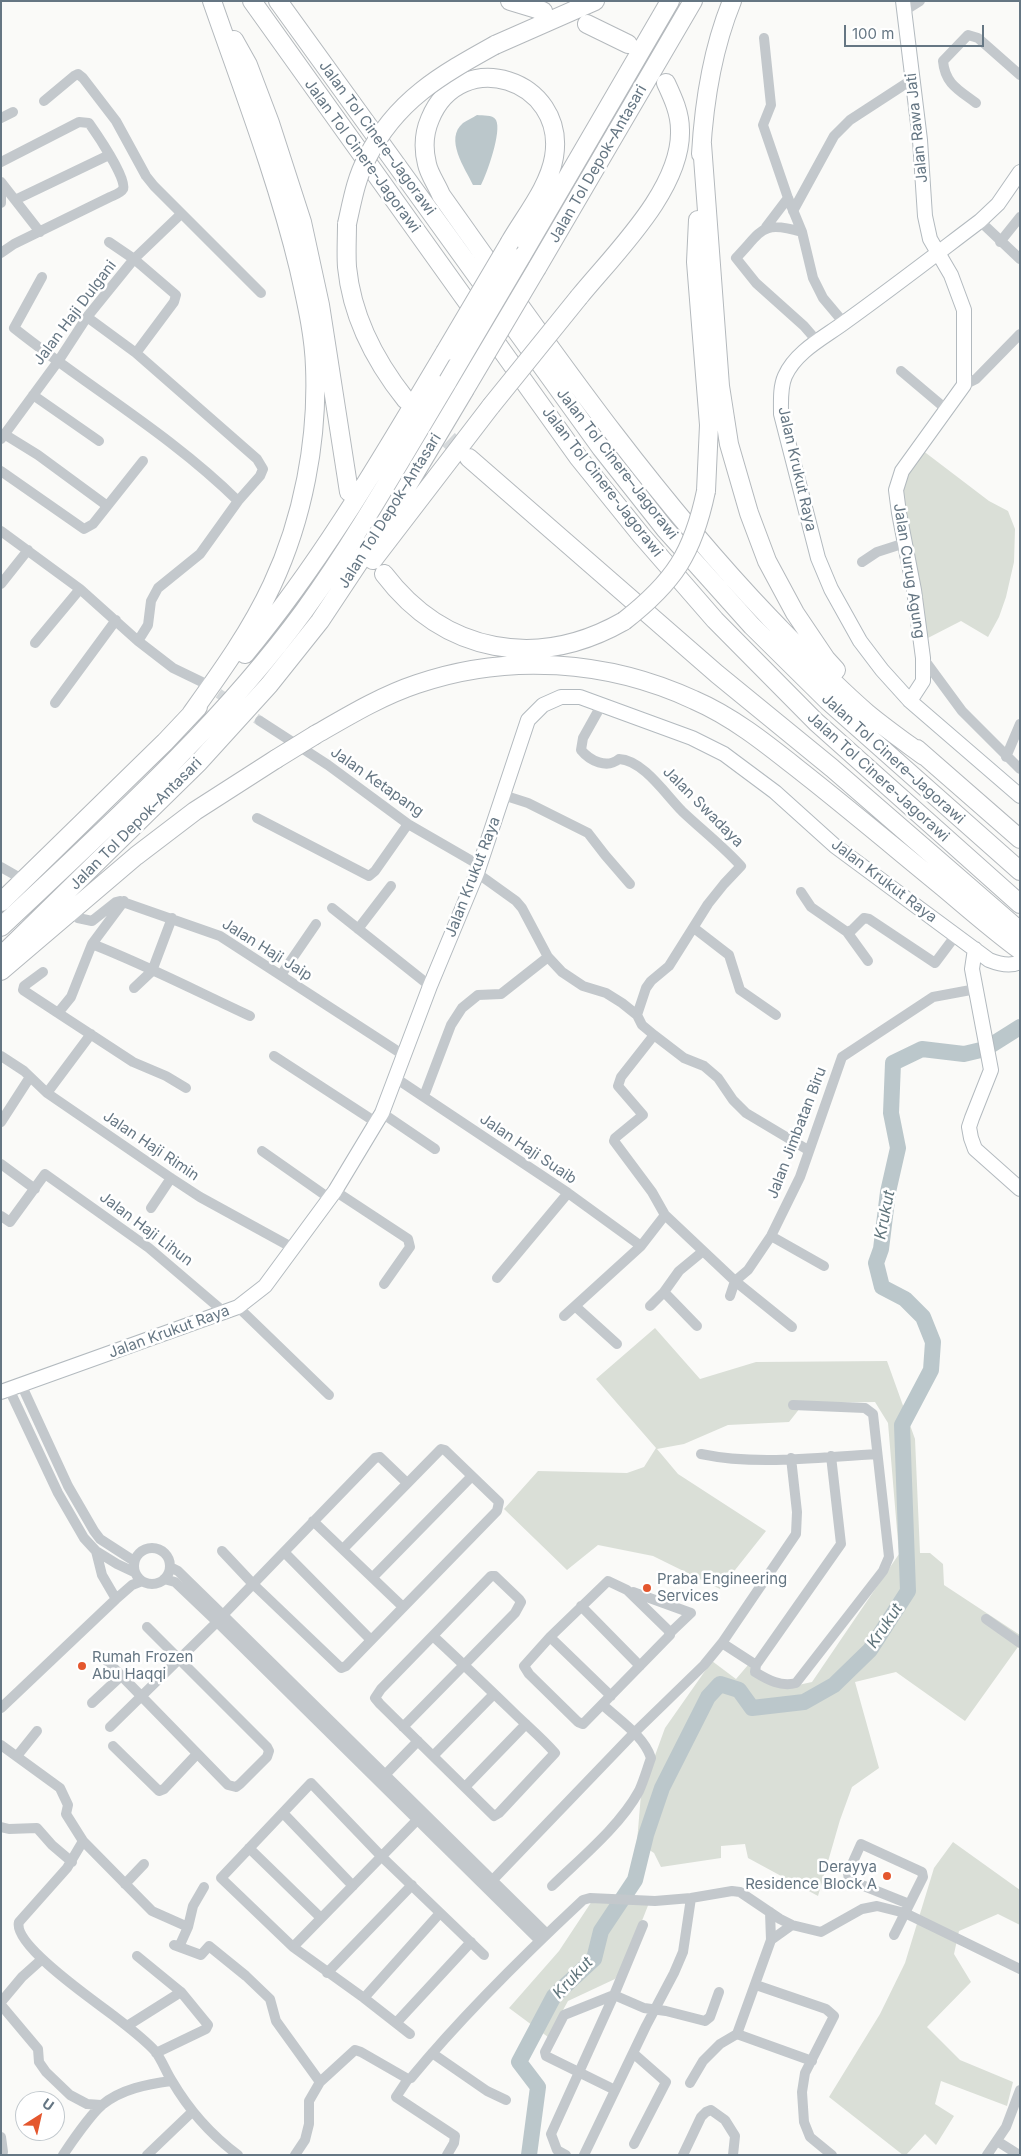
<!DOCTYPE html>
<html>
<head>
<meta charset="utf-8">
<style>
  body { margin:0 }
  #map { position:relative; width:1021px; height:2156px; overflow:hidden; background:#fafaf8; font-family:Inter,sans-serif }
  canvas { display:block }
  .frame { position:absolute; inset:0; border:2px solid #657683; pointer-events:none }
  .north { position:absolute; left:15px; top:2091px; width:50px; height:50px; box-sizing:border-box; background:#fff; border:1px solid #c1c8cd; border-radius:50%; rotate:35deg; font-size:14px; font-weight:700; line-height:20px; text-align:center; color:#657683 }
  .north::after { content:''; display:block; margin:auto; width:18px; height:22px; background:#e4572e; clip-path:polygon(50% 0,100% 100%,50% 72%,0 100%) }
  .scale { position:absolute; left:844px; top:25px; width:140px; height:22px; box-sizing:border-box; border:2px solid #657683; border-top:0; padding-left:6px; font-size:15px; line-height:18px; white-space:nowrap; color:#657683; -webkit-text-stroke:4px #fff; paint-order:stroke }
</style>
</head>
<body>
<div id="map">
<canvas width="1021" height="2156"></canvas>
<div class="frame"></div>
<div class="north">U</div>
<div class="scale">100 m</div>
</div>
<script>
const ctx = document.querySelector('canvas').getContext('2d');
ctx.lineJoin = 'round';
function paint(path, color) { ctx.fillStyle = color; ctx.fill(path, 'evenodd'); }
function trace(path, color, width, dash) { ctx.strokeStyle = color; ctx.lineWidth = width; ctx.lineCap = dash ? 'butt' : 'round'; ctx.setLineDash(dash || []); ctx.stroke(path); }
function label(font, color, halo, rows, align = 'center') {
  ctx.font = font + ' Inter,sans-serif'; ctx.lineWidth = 5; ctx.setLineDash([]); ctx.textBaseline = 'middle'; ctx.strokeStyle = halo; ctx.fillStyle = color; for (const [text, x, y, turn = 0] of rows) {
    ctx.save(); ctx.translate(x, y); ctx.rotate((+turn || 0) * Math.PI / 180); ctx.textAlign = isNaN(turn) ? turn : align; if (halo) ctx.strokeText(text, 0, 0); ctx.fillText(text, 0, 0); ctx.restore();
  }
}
const green = new Path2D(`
  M922 450 989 501 1008 511 1015 529 1014 562 1006 597 999 617 988 637 961 621 924 640 902 486Z
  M655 1328 700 1379 756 1362 887 1361 915 1439 920 1553H930L943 1564 944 1585 1020 1635V1644L965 1721 896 1672 855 1682 879 1768 852 1787 840 1820 818 1896 748 1858 745 1844 721 1846V1858L661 1867 654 1853 637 1842 641 1794 665 1728 712 1661 736 1679 748 1665 789 1687 812 1682 899 1554 888 1423 875 1402 804 1403 789 1422 728 1425 684 1444 657 1449 678 1474 766 1531 720 1589 653 1556 598 1545 567 1570 504 1509 538 1471 627 1473 644 1467 656 1448 596 1379Z
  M953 1842 1020 1890V1925L998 1914 959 1931 954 1954 971 1982 927 2027 960 2060 1013 2082 1007 2106 941 2081 935 2104 954 2116 936 2145 925 2134 906 2155H903L829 2097 880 2014 905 1963 934 1868Z
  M592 1901 649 1903 625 1964 615 1979 568 2001 548 2037 509 2008 559 1951Z`);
const water = new Path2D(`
  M477 115C483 116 492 114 496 120 502 131 487 174 481 185H473C465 168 444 139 463 123 467 120 473 118 477 115Z`);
const river = new Path2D(`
  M529 2155 538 2087 519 2062 554 1996 594 1959 601 1931 635 1880 646 1835 662 1788 708 1697 720 1684 739 1690 752 1708 804 1702 834 1685 870 1650 908 1591 902 1425 931 1370 933 1342 923 1317 905 1299 882 1287 876 1263 881 1249 888 1192 898 1148 891 1113 893 1063 922 1049 964 1054 985 1049 1020 1027`);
const streetTunnel = new Path2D(`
  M206 685 260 721`);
const highwayTunnel = new Path2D(`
  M429 421 468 458`);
const street = new Path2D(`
  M904 11 920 1
  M764 38 771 105 763 125 788 198 802 232 813 278 823 298 844 323
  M44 101 74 76 78 74 83 78 116 121 146 176 154 186 261 293
  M976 103C959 90 945 84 943 61L968 35 978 38 1020 75
  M1 118 13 112
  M1 162 79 122 89 123C96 133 128 180 123 189 121 193 114 195 110 197L14 244 1 253
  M1 182 40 232
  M1 196V203
  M15 200 109 155
  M793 211 834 136 850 120 913 79
  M980 221 1020 259
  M766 227 788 198
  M802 232C761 220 763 230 736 258L756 283 804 326 817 341
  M109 242 134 259 176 295 174 302 136 353
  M1000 242 1020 217
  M42 277 14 328C88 387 170 434 238 501
  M87 317 136 353 257 459 263 469 260 476 238 501 200 554 158 588 151 601 148 625 138 641
  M901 371 946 409
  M964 385 976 379 1020 334
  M33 395 99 441
  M4 434 38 455 106 505
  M1 439 59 360 87 317 134 259 181 214
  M1 471 84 529 93 524 143 461
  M1 531 80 589 138 641 173 668 204 683
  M862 562 877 552 905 543
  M1 584 28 550
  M35 643 80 589
  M923 658 962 711 1020 769
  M55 703 116 620
  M602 704 583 738 581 750C590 761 607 769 619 759 643 760 666 795 682 811 702 830 723 846 741 866L724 884 708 904 669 966 651 981 646 988 637 1015
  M260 721 328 765 408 824 479 865
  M1006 757 1020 724
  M503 795 528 803 588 833 605 855 630 884
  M257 818 369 876 375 871 408 824
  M1 867 15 875
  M477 873 516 901 522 908 548 957 562 972 583 986 606 993 622 1003 637 1015 642 1025 654 1035 684 1058 704 1066 718 1078 733 1100 746 1113 808 1150
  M801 892 811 907 847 932 852 930 864 918 869 919 935 963 956 935
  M332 908 430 986
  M78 918 92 921 116 902 120 901 220 936 405 1056
  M694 928 729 955 740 990 776 1015
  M358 929 391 886
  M847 932 868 961
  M92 944 124 901
  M43 972 24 986 23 990 58 1013
  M281 975 316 924
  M134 988 152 971 172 918
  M654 1035 621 1077 618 1086 643 1115 615 1138 614 1141 652 1192 665 1215
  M1 1056 24 1071 47 1093 171 1178 200 1197 293 1248
  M274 1056 377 1123
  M397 1079 568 1193 641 1246
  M186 1088 166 1076 133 1062 58 1013 71 997 92 944C146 965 198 992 250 1016
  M47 1093 91 1034
  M424 1096 451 1025 462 1008 478 995 501 994 548 957
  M382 1113 435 1149
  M1 1122 30 1077
  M262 1151 329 1198
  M1 1164 35 1189
  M335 1191 408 1239 410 1247 384 1284
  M151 1208 171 1178
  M1 1216 10 1222 45 1174 149 1248 224 1312
  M771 1236 824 1266
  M497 1278 568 1193
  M664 1292 697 1326
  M730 1296 735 1281 792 1327
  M575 1306 617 1344
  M650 1306 664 1292 679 1271 702 1252
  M238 1307 329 1395
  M564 1316 641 1246 665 1215 735 1281 748 1270 771 1236 800 1177 842 1057 933 997 976 989
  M21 1384 68 1486 94 1531 100 1539 134 1561
  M9 1389 58 1493 84 1538 96 1551 117 1564 134 1572
  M793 1405 865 1408 873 1414 889 1557 883 1571 796 1683C781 1687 768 1680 755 1672L756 1665 841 1544 831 1456
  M701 1454C758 1466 820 1457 877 1454
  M313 1521 403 1607
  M134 1566a18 18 0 1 1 36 0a18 18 0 1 1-36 0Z
  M96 1551 102 1575 116 1599
  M222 1551 253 1584 341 1668 346 1666 497 1511 499 1502 445 1450 441 1449 343 1549
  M284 1552 371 1640
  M170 1567 178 1571 223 1615 547 1934
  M373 1577 472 1476
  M164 1579 175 1582 217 1622 540 1941
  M608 1581 627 1590 668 1630 670 1635 583 1724 578 1722 529 1674 524 1666 550 1637Z
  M633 1592 691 1613 670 1633
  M581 1606 640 1666
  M223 1615 375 1458 380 1457 406 1482
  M986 1619 1020 1643
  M550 1637 611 1696
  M722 1643 756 1665
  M106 1660 228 1785 236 1787 240 1784 267 1757 269 1751 267 1747 147 1627
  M92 1703 121 1676
  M1 1708 116 1599 132 1585 142 1581
  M110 1727 217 1622
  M403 1727 515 1613 521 1602 519 1599 495 1576H491L381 1689 375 1698 380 1704 494 1816 499 1813 555 1753C542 1738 525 1724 511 1710 485 1685 459 1660 433 1636
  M1 1745 60 1788 68 1805 66 1814 83 1841 152 1911 188 1927 179 1947
  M113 1746 159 1791 164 1789 197 1754
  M17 1756 37 1731
  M433 1756 494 1694
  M382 1778 418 1741
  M465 1787 526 1724
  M283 1813 353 1886
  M1 1827 9 1829 37 1828 52 1845 72 1862
  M83 1841 67 1868 19 1922C12 1945 96 2002 114 2016 128 2027 143 2038 155 2051 162 2060 166 2072 172 2081 189 2110 211 2135 238 2155
  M249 1848 321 1918
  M125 1884 144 1864
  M552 1886C581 1858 620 1826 639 1791 644 1780 647 1769 651 1758 644 1736 619 1720 603 1705
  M486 1887 634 1733 704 1665 722 1643 796 1534 797 1512 791 1458
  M440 1913 364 1998 293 1947 221 1878 311 1783 382 1857 484 1955
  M188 1927 193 1906 204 1887
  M894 1935 923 1877 922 1872 861 1844 848 1873 849 1880 909 1904
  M771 1940 792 1925
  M174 1945 201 1955 209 1946 246 1976 270 1999 276 2021 320 2082
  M293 1947 422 1815
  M137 1956 181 1992 208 2025 206 2029 156 2053
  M327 1973 412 1885
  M756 1985 826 2009 834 2016 805 2073 802 2092 804 2122 810 2137 832 2155
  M364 1998 410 2034
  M1 2002 22 1977 41 1960
  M1 2005 38 2049 39 2062 46 2072 70 2095 87 2104 101 2105
  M396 2023 471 1942
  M127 2026 181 1992
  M737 2034 812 2061
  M432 2053 487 2091 506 2100
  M633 2053 666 2082 634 2144
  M408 2079 396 2097 455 2136 454 2143 447 2155
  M690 2083 703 2061 720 2044 737 2034 771 1940 770 1912
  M615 2090 546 2056 545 2052 564 2015 614 1995 644 2008 666 2011 705 2021 710 2017 719 1992
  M1 2137 3 2152
  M997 2141 1019 2155
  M63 2155C71 2143 92 2113 102 2105 121 2089 148 2084 171 2081
  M147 2155 192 2112
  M295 2155 305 2140 309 2124V2101L320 2082 355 2050 361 2052 408 2079 411 2078C463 2015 523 1956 583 1900L590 1898 655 1901 691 1898 732 1891 740 1892 780 1919 792 1925 821 1932 862 1909 877 1906 905 1913 1020 1969
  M566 2155 557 2150 551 2134 614 1995 643 1925
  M584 2155 646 2026 674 1973 683 1952 691 1898
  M683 2155 701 2117 706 2112 711 2110 725 2120 735 2136 733 2155
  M987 2155 1006 2127 1020 2090`);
const secondary = new Path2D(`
  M903 1 920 140 925 216 930 239 951 275 964 310V385L902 471 896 490 899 513 914 590 923 658V681L910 701
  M1020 172 998 204 980 221C935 255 891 289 845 322 825 337 796 351 785 376 780 387 781 401 781 414L818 558 831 589 860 641 882 670 910 701 1020 796
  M975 949 972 969 991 1070 972 1118 969 1127 971 1138 975 1149 1020 1189
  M1 1392 238 1307 265 1286 335 1191 382 1113 430 986 477 873 528 720 543 705 561 697H580L692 738 724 754 775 792 835 846 989 960C999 964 1010 967 1020 962`);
const highway = new Path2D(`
  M252 1 578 457 641 535 715 620 816 722 1020 904
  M278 1 601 448 665 529 752 626 827 700 1020 871
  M510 1 543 11
  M587 24 628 44
  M234 40 248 65 270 123 302 222 320 305 349 492
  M495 45 595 1
  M702 144 720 386 729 444 749 513 767 561 795 613 826 659 836 670
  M701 154C704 101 712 50 732 1
  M698 220 696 262 709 425 706 491
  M347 224C347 238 346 253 347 267 352 318 375 361 406 400
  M510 242C525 216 549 187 554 157 567 79 460 45 430 119 424 133 423 148 427 164 429 174 437 185 441 195 545 341 646 488 770 618 801 650 833 684 867 713 885 728 905 742 924 756
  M521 257 670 1
  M537 268 693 1
  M579 297C614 254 682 189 680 130 680 113 673 98 666 83
  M469 458 717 674 832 768 1020 931
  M373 560 491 406
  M384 574C445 654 538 670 624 621
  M245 654C323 560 383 456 445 352
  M191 714C221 672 250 632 272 585 303 519 318 440 315 367 314 334 306 301 299 269 277 178 243 90 212 1
  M315 735C348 716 381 696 417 684 507 653 608 660 694 700 738 719 775 751 812 780 856 815 900 852 944 888 969 909 994 931 1020 950
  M917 749 1020 839
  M1 902 165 742 198 707
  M1 927C105 829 219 727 304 611 357 538 401 459 448 381
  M1 956 199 762 269 685 320 621 387 520 464 391
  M1 971 136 856 195 811 276 759`);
const highwayBridge = new Path2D(`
  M347 224C352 202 356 178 367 158 396 100 441 75 495 45
  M445 352 510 242
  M448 381 521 257
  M464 391 537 268
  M491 406 579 297
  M624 621C674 582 693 553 706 491
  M276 759 315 735`);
const markers = [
  [647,1588,5,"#e4572e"],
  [82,1666,5,"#e4572e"],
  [887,1876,5,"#e4572e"]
];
const streetNames = [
  ["Jalan Rawa Jati",917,128,-96],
  ["Jalan Tol Cinere–Jagorawi",377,138,54],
  ["Jalan Tol Cinere-Jagorawi",362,156,54],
  ["Jalan Tol Depok–Antasari",598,164,-60],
  ["Jalan Haji Dulgani",75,313,-53],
  ["Jalan Tol Cinere–Jagorawi",617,464,52],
  ["Jalan Krukut Raya",797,469,77],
  ["Jalan Tol Cinere-Jagorawi",602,482,52],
  ["Jalan Tol Depok–Antasari",390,511,-58],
  ["Jalan Curug Agung",909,571,81],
  ["Jalan Tol Cinere–Jagorawi",893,759,42],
  ["Jalan Tol Cinere-Jagorawi",878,777,42],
  ["Jalan Ketapang",377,782,35],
  ["Jalan Swadaya",703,807,45],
  ["Jalan Tol Depok–Antasari",136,824,-45],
  ["Jalan Krukut Raya",473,877,-69],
  ["Jalan Krukut Raya",884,881,37],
  ["Jalan Haji Jaip",267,950,32],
  ["Jalan Jimbatan Biru",797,1133,-69],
  ["Jalan Haji Rimin",151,1146,34],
  ["Jalan Haji Suaib",528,1149,34],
  ["Jalan Haji Lihun",146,1229,37],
  ["Jalan Krukut Raya",169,1332,-20]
];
const poiNames = [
  ["Praba Engineering",657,1579],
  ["Services",657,1596],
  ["Rumah Frozen",92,1657],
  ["Abu Haqqi",92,1674],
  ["Derayya",877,1867,"right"],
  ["Residence Block A",877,1884,"right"]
];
const waterNames = [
  ["Krukut",885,1215,-79],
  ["Krukut",885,1626,-56],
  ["Krukut",573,1978,-47]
];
paint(green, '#dadfd7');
paint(water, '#bbc7cb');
trace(river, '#bbc7cb', 16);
trace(streetTunnel, '#d5d9db', 10, [10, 5]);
trace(highwayTunnel, '#d5d9db', 18, [18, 9]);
trace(secondary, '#b3babf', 16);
trace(highway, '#b4b9bd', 20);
trace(street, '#c3c8cc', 10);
trace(secondary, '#fff', 14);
trace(highway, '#fff', 18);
trace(highwayBridge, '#b4b9bd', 20, []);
trace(highwayBridge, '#fff', 18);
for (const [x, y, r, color] of markers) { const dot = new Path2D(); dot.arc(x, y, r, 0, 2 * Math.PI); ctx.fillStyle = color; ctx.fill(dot); trace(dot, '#fff', 2); }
label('15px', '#657683', '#fff', streetNames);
label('15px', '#657683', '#fff', poiNames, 'left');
label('italic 16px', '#60757c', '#fff', waterNames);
</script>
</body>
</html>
